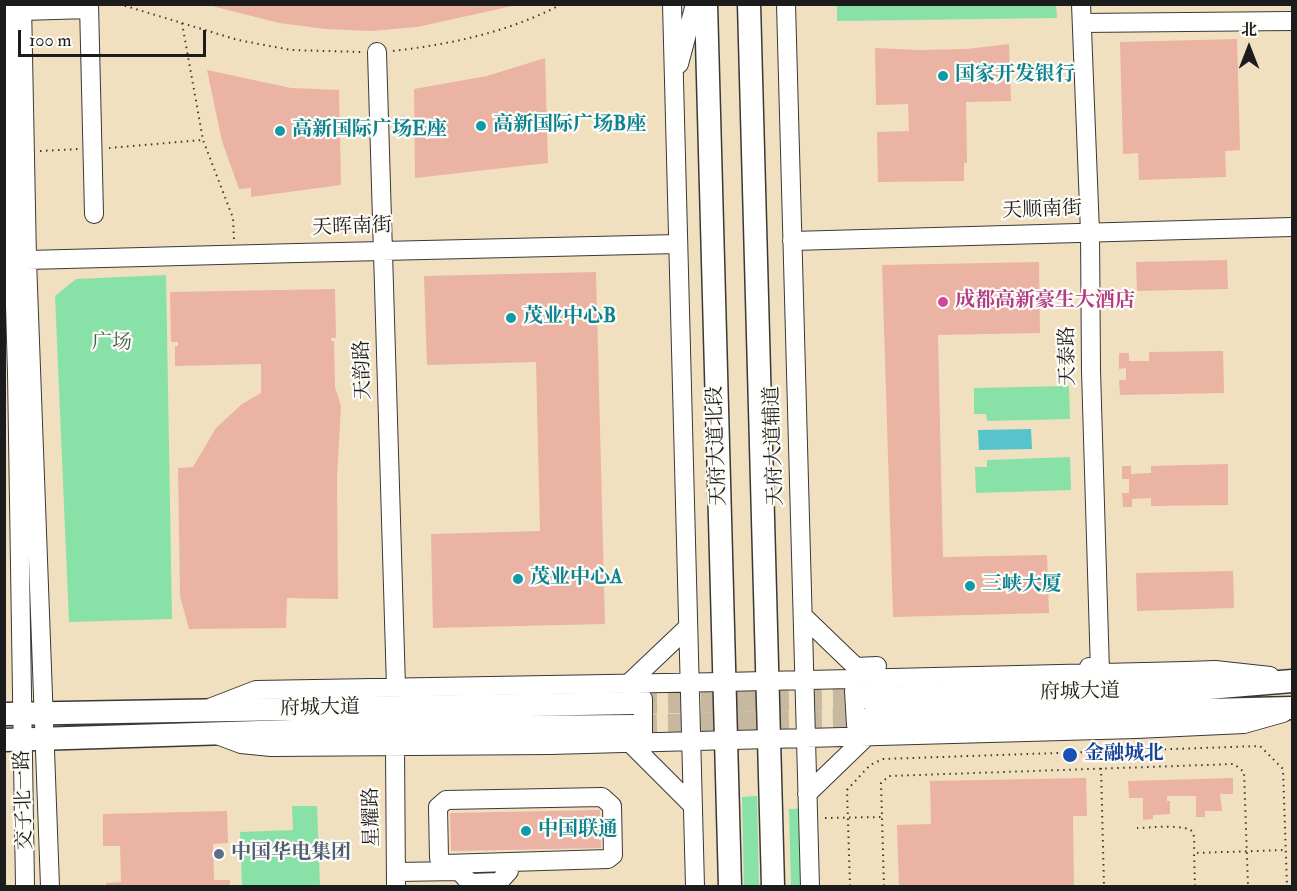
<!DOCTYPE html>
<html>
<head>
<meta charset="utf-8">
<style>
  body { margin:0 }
  #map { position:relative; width:1297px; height:891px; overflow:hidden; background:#f1e0c0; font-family:"IM FELL Double Pica","Noto Serif SC",serif }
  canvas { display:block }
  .frame { position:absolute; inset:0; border:6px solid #1c1c1c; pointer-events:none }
  .north { position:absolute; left:1219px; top:18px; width:60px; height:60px; -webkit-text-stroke:4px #fdfcf7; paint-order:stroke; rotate:0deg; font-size:16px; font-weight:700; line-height:24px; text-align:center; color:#1c1c1c }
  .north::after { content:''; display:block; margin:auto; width:21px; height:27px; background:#1c1c1c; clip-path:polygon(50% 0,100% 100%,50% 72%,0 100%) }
  .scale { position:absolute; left:18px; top:30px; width:188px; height:27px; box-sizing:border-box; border:3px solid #1c1c1c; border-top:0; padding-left:8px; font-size:18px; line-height:21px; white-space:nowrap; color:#1c1c1c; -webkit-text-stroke:4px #fdfcf7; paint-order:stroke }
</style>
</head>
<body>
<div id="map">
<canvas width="1297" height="891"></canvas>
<div class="frame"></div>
<div class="north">北</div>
<div class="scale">100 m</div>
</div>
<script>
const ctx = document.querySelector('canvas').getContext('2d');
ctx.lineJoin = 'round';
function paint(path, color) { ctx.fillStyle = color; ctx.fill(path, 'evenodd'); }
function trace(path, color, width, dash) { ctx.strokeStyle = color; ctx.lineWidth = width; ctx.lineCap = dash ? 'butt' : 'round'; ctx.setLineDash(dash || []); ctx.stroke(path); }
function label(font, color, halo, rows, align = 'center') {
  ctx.font = font + ' "IM FELL Double Pica","Noto Serif SC",serif'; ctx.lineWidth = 4.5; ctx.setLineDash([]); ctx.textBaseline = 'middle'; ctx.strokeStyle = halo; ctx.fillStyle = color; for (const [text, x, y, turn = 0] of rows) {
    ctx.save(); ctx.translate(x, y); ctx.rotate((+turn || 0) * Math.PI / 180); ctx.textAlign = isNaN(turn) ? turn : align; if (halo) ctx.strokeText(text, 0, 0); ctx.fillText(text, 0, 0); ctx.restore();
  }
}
const green = new Path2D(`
  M837 5H1056L1057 18 837 21Z
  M166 275 172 619 69 622 55 296 76 279Z
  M1069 386 1070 419 987 421 986 414H974V388Z
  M1070 457 1071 490 976 493 975 467H987V460Z
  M757 796 759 886H744L742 797Z
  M292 806H317L320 886H242L240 832 293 830Z
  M806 808 808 886H791L789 809Z`);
const water = new Path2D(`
  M1031 429 1032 449 979 450 978 430Z`);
const building = new Path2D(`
  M208 5H517L417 27 371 31 325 29 279 23Z
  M1237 39 1240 150 1225 151 1226 177 1139 180 1138 153 1123 154 1120 42Z
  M1009 44 1011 101 966 102 967 163H964V181L878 182 877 132 909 131 908 104 876 105 875 48 919 50 967 49Z
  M545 58 548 163 415 178 414 89 487 76Z
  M207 70 291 88 339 90 341 185 251 197V188L239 189 222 141Z
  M1227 260 1228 289 1137 291 1136 262Z
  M1039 262 1040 333 938 335 943 557 1047 555 1049 613 893 617 882 265Z
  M596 272 605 624 433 628 431 534 540 531 536 362 427 365 424 276Z
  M335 289 336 338H331V341H334L335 387 341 406 337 479 338 599 287 598 286 628 189 629 180 596 178 468 193 467 216 428 242 404 261 393V364L175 366V346H178V342H171L170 292Z
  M1223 351 1224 393 1120 395 1119 380H1126V368L1119 369V353H1129V361H1149V352Z
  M1228 464V505L1151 506V498L1132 499V507H1123L1122 493H1129V479H1122V466H1131V474L1151 473V466Z
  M1233 571 1234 608 1137 611 1136 573Z
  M1086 778 1087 816H1073L1074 886H899L897 825 931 824 930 781Z
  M1233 778V794H1220L1222 811H1205V817H1196V796H1167V801H1170V814L1153 815V819L1143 820V798H1129L1128 781Z
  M600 810 601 848 451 851 450 813Z
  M227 811 228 843 213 844 214 880H230V886H106V883L121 882 120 846H103V814Z`);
const majorTunnel = new Path2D(`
  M635 703 868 698
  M635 726 870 718`);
const path = new Path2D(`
  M119 4 238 40 291 50 363 52
  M182 23 203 140 233 218 234 240
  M393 51C452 44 509 32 562 4
  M109 148 202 140
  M40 151 79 149
  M1101 768 1104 886
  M825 818 882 817
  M1137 828C1147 828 1190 823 1193 833 1195 838 1194 847 1194 853
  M850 886 847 790 870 765 883 759 1260 746 1283 769 1287 886
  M884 886 881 783 889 776 1234 764 1244 772 1248 886
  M1195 886 1194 853 1286 850`);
const minor = new Path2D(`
  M6 4 17 373 25 886
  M22 4 27 260 50 886
  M89 4 94 214
  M672 4 695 886
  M786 4 810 886
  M1081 4 1090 232 1091 371 1100 672 1089 667
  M22 11 89 9
  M1082 23 1292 21
  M377 52 396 687
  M679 64 695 4
  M792 241 1292 227
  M27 260C244 255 461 248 678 244
  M803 616 856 667 877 666
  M688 627 629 683 643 699V734L630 743 693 806
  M212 707 256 690 724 682 1186 671 1215 670 1270 676
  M217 735 241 744 271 747 550 745 1136 729 1244 724 1283 713
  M395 747 396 886
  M807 794 865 738 856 725 854 691 860 683 870 678
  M602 797 612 806 613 855 608 859 445 864 439 858 438 807 446 800Z
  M396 872 459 871 470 883 499 882 509 871V862`);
const major = new Path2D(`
  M706 4 730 886
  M749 4 773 886
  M868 698 1184 690 1292 681
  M4 714 635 703
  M870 718 1292 708
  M4 740 388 728 635 726`);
const markers = [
  [943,76,6,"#0f9aa8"],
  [481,126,6,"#0f9aa8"],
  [280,131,6,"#0f9aa8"],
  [943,302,6,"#d1479c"],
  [511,318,6,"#0f9aa8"],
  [518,579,6,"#0f9aa8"],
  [970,586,6,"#0f9aa8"],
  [1070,755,8,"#1a4fb4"],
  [526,831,6,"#0f9aa8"],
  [219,854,6,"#5c6f8a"]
];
const cultureNames = [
  ["国家开发银行",955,76],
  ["高新国际广场B座",493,126],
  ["高新国际广场E座",292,131],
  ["茂业中心B",523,318],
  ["茂业中心A",530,579],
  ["三峡大厦",982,586],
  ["中国联通",538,831]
];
const streetNames = [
  ["天顺南街",1042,211,-2],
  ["天晖南街",352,228,-2],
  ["天泰路",1069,356,-91],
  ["天韵路",364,370,-92],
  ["天府大道北段",718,446,-92],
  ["天府大道辅道",775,446,-92],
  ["府城大道",1080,693,-1],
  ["府城大道",320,709,-1],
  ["交子北一路",25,800,-92],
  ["星耀路",373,817,-91]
];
const hotelNames = [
  ["成都高新豪生大酒店",955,302]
];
const parkNames = [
  ["广场",112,344]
];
const transitNames = [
  ["金融城北",1084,755]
];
const serviceNames = [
  ["中国华电集团",231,854]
];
paint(green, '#88e1a6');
paint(water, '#57c4cc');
paint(building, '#eab3a3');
trace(majorTunnel, '#c6b99f', 22, [22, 11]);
trace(minor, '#3c3935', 20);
trace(major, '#3c3935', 25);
trace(path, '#3c3935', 2, [1.5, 4.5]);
trace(minor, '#fff', 18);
trace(major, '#fff', 22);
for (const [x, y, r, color] of markers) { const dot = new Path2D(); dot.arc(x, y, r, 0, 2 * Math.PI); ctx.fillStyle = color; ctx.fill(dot); trace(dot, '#fdfcf7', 2); }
label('bold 20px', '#0d838f', '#fdfcf7', cultureNames, 'left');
label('20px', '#1c1c1c', '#fdfcf7', streetNames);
label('bold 20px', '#b23c85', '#fdfcf7', hotelNames, 'left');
label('20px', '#42614c', '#fdfcf7', parkNames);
label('bold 20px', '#164399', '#fdfcf7', transitNames, 'left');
label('bold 20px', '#4e5e75', '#fdfcf7', serviceNames, 'left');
</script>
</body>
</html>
